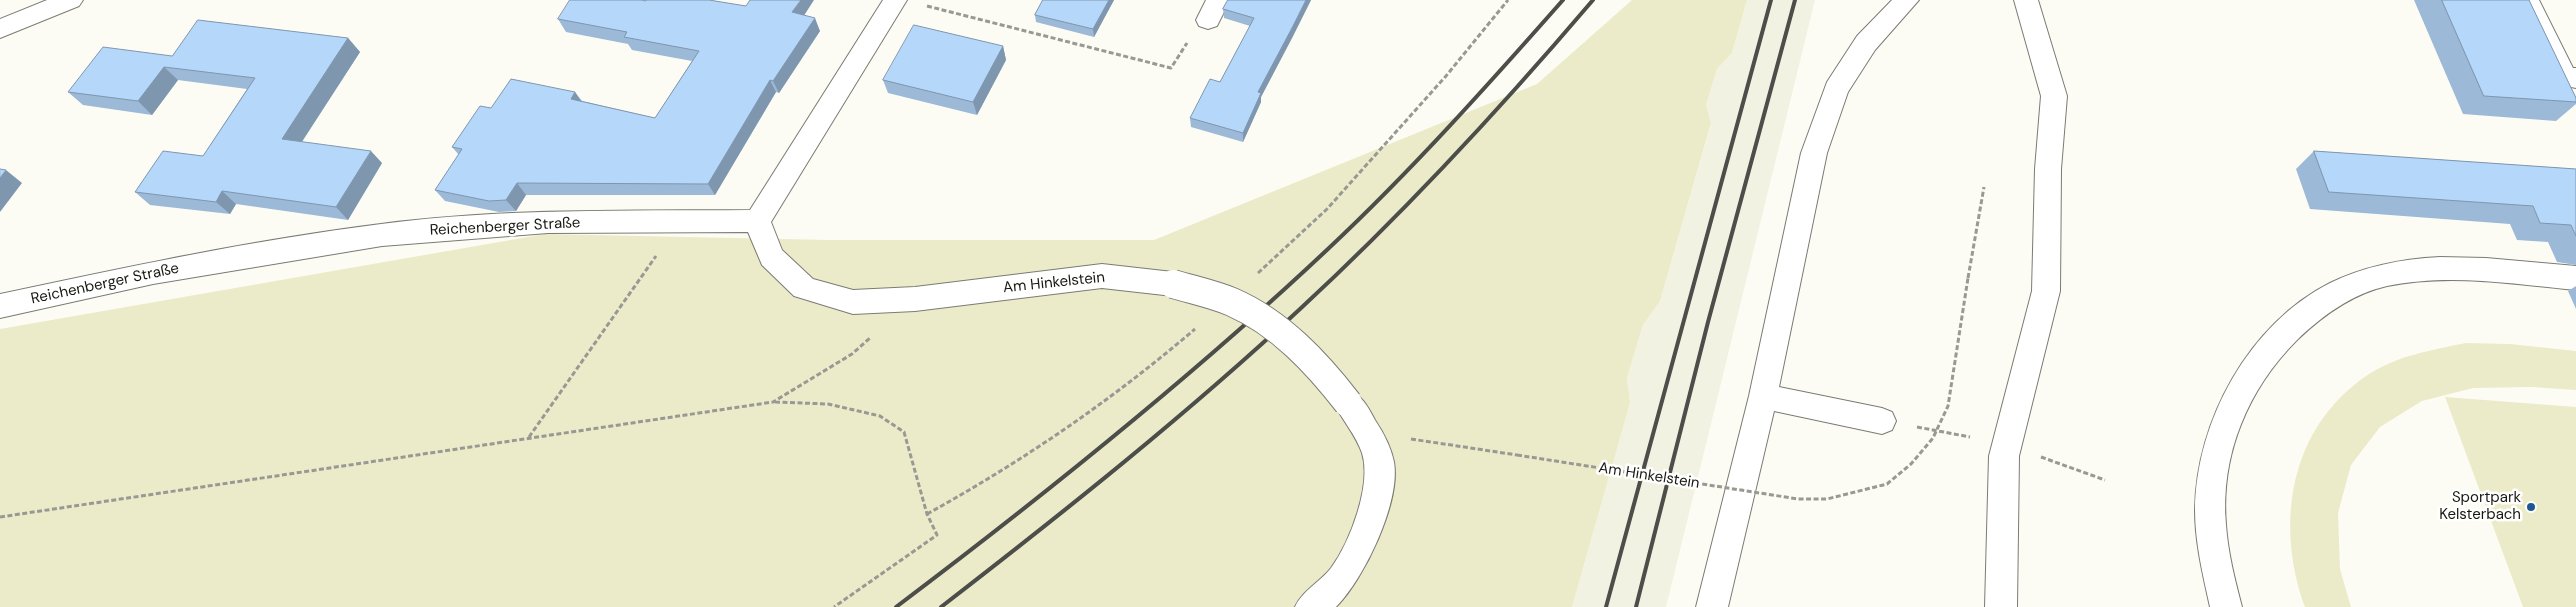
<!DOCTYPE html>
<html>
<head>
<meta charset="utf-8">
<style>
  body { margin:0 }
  canvas { display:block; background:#fcfcf4 }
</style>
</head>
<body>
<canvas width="2576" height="607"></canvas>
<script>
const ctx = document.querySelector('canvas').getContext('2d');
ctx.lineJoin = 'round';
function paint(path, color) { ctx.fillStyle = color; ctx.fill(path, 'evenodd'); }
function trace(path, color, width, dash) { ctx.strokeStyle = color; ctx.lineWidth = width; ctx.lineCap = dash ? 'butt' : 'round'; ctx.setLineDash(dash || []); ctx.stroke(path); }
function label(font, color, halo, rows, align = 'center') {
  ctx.font = font + ' "DM Sans",sans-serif'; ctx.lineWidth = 5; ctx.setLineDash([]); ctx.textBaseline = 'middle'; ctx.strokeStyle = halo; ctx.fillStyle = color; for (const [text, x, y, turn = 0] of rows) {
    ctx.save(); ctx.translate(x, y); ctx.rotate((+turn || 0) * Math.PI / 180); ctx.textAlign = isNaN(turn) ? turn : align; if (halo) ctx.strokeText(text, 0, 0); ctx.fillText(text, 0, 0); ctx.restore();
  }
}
const built = new Path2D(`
  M1747 0H1815L1666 607H1572L1630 403 1627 378 1643 325 1660 301 1711 124 1706 105 1717 69 1732 53Z`);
const green = new Path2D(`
  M1632 0H1747L1732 53 1717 69 1706 105 1711 123 1660 301 1643 325 1627 378 1630 403 1572 607H0V329L545 234 830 240H1154L1537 84Z
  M2466 343 2510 344 2576 351V390L2532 387 2473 388 2422 401 2380 427 2351 465 2338 513 2340 569 2351 607H2305C2275 524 2289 429 2366 376 2395 356 2432 350 2466 343Z
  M2445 397 2576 407V607H2523Z`);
const path = new Path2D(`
  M927 6 1171 68 1187 43
  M1258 273 1327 209 1446 76 1508 0
  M1968 278 1984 187
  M775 402 828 404 880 416 904 432 927 514 937 535 834 607
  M1917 427 1970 437
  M529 437 656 256
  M1411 439 1517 455
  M2041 457 2105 480
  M927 514C1023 461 1112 400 1195 329
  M0 517 773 402 852 354 871 337`);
const minor = new Path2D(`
  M883 0H907L771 222 782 250 813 279 853 290 915 287 1102 264 1173 272 1183 276 1187 284 1183 292 1173 296 1102 288 915 311 853 314 794 296 762 265 748 232 548 233 382 246 153 284 0 318V294C126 267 253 240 381 224 503 208 627 211 750 210Z
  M1206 0H1230L1217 26 1208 29 1199 26 1196 20Z
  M1892 0H1919L1875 50 1848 92 1827 153 1779 387 1882 408 1892 412 1896 421 1892 430 1882 434 1774 411 1728 607H1696L1749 396 1801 153 1827 82 1857 36Z
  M2014 0H2038L2067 96 2061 169 2060 291 2019 456 2017 607H1985L1989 456 2032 291 2035 169 2041 96Z
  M2515 0H2539L2573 68H2576V88L2556 84Z
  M2440 257 2486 258 2576 266V290C2514 284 2449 273 2387 286 2352 294 2323 315 2297 340 2248 389 2220 455 2226 525 2228 553 2235 580 2242 607H2210C2203 575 2195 543 2195 510 2196 421 2249 324 2330 283 2365 266 2401 259 2440 257Z
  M1348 390C1362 395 1368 407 1375 420 1383 432 1391 447 1394 462 1401 502 1364 579 1336 607H1295C1302 591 1320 582 1331 568 1350 542 1372 485 1362 453 1356 435 1342 420 1334 403L1338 394Z`);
const highway = new Path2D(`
  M47 0H83L79 6 0 38V19Z`);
const rail = new Path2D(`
  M896 607C1046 494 1192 377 1329 248 1412 170 1488 85 1563 0
  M941 607C1064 512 1186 415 1300 309 1404 213 1501 108 1593 0
  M1606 607 1771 0
  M1636 607 1708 322 1795 0`);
const pathBridge = new Path2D(`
  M1517 455 1798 499H1827L1887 484 1911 464 1933 438 1948 406 1968 278`);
const minorBridge = new Path2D(`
  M1173 284C1193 290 1213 294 1232 302 1280 323 1317 363 1348 403`);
const wall = new Path2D(`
  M1043 0H1114L1094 37 1036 22 1035 15Z
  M1228 0H1311L1292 38 1261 97V102L1243 142 1191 127 1190 118 1220 82 1250 26 1224 18 1223 9Z
  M2414 0H2529L2576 98V104L2556 121 2463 114Z
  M646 1 746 6 804 15 820 31 779 93 776 92 715 195H526L516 211 499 212 445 201 435 190 459 155 452 147 491 108 575 92 582 101 655 118 692 61 632 50 628 44 566 32 558 19Z
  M348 38 360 52 302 142 382 163 348 220 236 204 230 214 150 205 135 192 203 156 247 89 178 80 152 115 83 105 68 92 172 56Z
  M1003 46 1006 60 977 115 888 93 883 80Z
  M2314 151 2576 169V265L2557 262 2548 242 2517 240 2510 224 2310 209 2296 169Z
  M2576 286V309L2568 291Z`);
const shadedWall = new Path2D(`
  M801 0H814L798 25 792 12Z
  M1109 0H1114L1094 37 1093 29Z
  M1306 0H1311L1292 38 1261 97V102L1243 142V133L1258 92Z
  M815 18 820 31 779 93 773 81Z
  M348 38 360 52 295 152 282 139Z
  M1003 46 1006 60 977 115 973 102Z
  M164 67 178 80 152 115 138 101Z
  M770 80 776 92 715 195 708 184Z
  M575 92 583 104 571 99Z
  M371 151 382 163 348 220 336 207Z
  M6 170 22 183 0 212V178Z
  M517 183 526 195 516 211 506 200Z
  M222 191 236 204 230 214 216 202Z`);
const building = new Path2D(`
  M570 0H641L646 1V0H709L746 6 750 0H801L792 12 815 18 773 81 770 80 708 184 517 183 506 200 489 201 435 190 462 149 452 147 480 106 491 108 511 79 575 92 571 99 655 118 699 51 624 37 627 32 558 19Z
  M1043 0H1109L1093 29 1035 15Z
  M1228 0H1306L1292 28 1258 92 1261 93 1243 133 1190 118 1210 79 1220 82 1254 18 1223 9Z
  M2442 0H2529L2576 98V102L2484 96Z
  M198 20 348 38 282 139 371 151 336 207 222 191 216 202 135 192 163 151 203 156 255 78 164 67 138 101 68 92 103 47 172 56Z
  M914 25 1003 46 973 102 883 80Z
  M2314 151 2576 169V236L2571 225 2540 223 2533 206 2329 192Z
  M0 169 6 170 0 178Z`);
const markers = [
  [2531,507,5,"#1c5990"]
];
const streetNames = [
  ["Reichenberger Straße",505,227,-3],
  ["Am Hinkelstein",1054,283,-6],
  ["Reichenberger Straße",105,284,-12],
  ["Am Hinkelstein",1649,476,9]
];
const poiNames = [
  ["Sportpark",2521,498],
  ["Kelsterbach",2521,515]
];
paint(built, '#f2f2e2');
paint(green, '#ecebc9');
trace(minor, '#7b7b74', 2);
trace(highway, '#7b7b74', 2);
trace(path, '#999994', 3, [5, 2.5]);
paint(minor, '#fff');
paint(highway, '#fff');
trace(rail, '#4d4d49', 4);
trace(minorBridge, '#7b7b74', 30, []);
trace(pathBridge, '#999994', 3, [5, 2.5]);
trace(minorBridge, '#fff', 28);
paint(wall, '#9cb9d7');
paint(shadedWall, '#7f96af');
paint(building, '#b5d7fa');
trace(building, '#7f96af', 1);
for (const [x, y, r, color] of markers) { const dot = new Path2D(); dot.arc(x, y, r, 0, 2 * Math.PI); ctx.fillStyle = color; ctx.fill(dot); trace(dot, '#fffffe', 2); }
label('15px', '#171714', '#fffffe', streetNames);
label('15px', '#171714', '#fffffe', poiNames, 'right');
</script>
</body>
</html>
